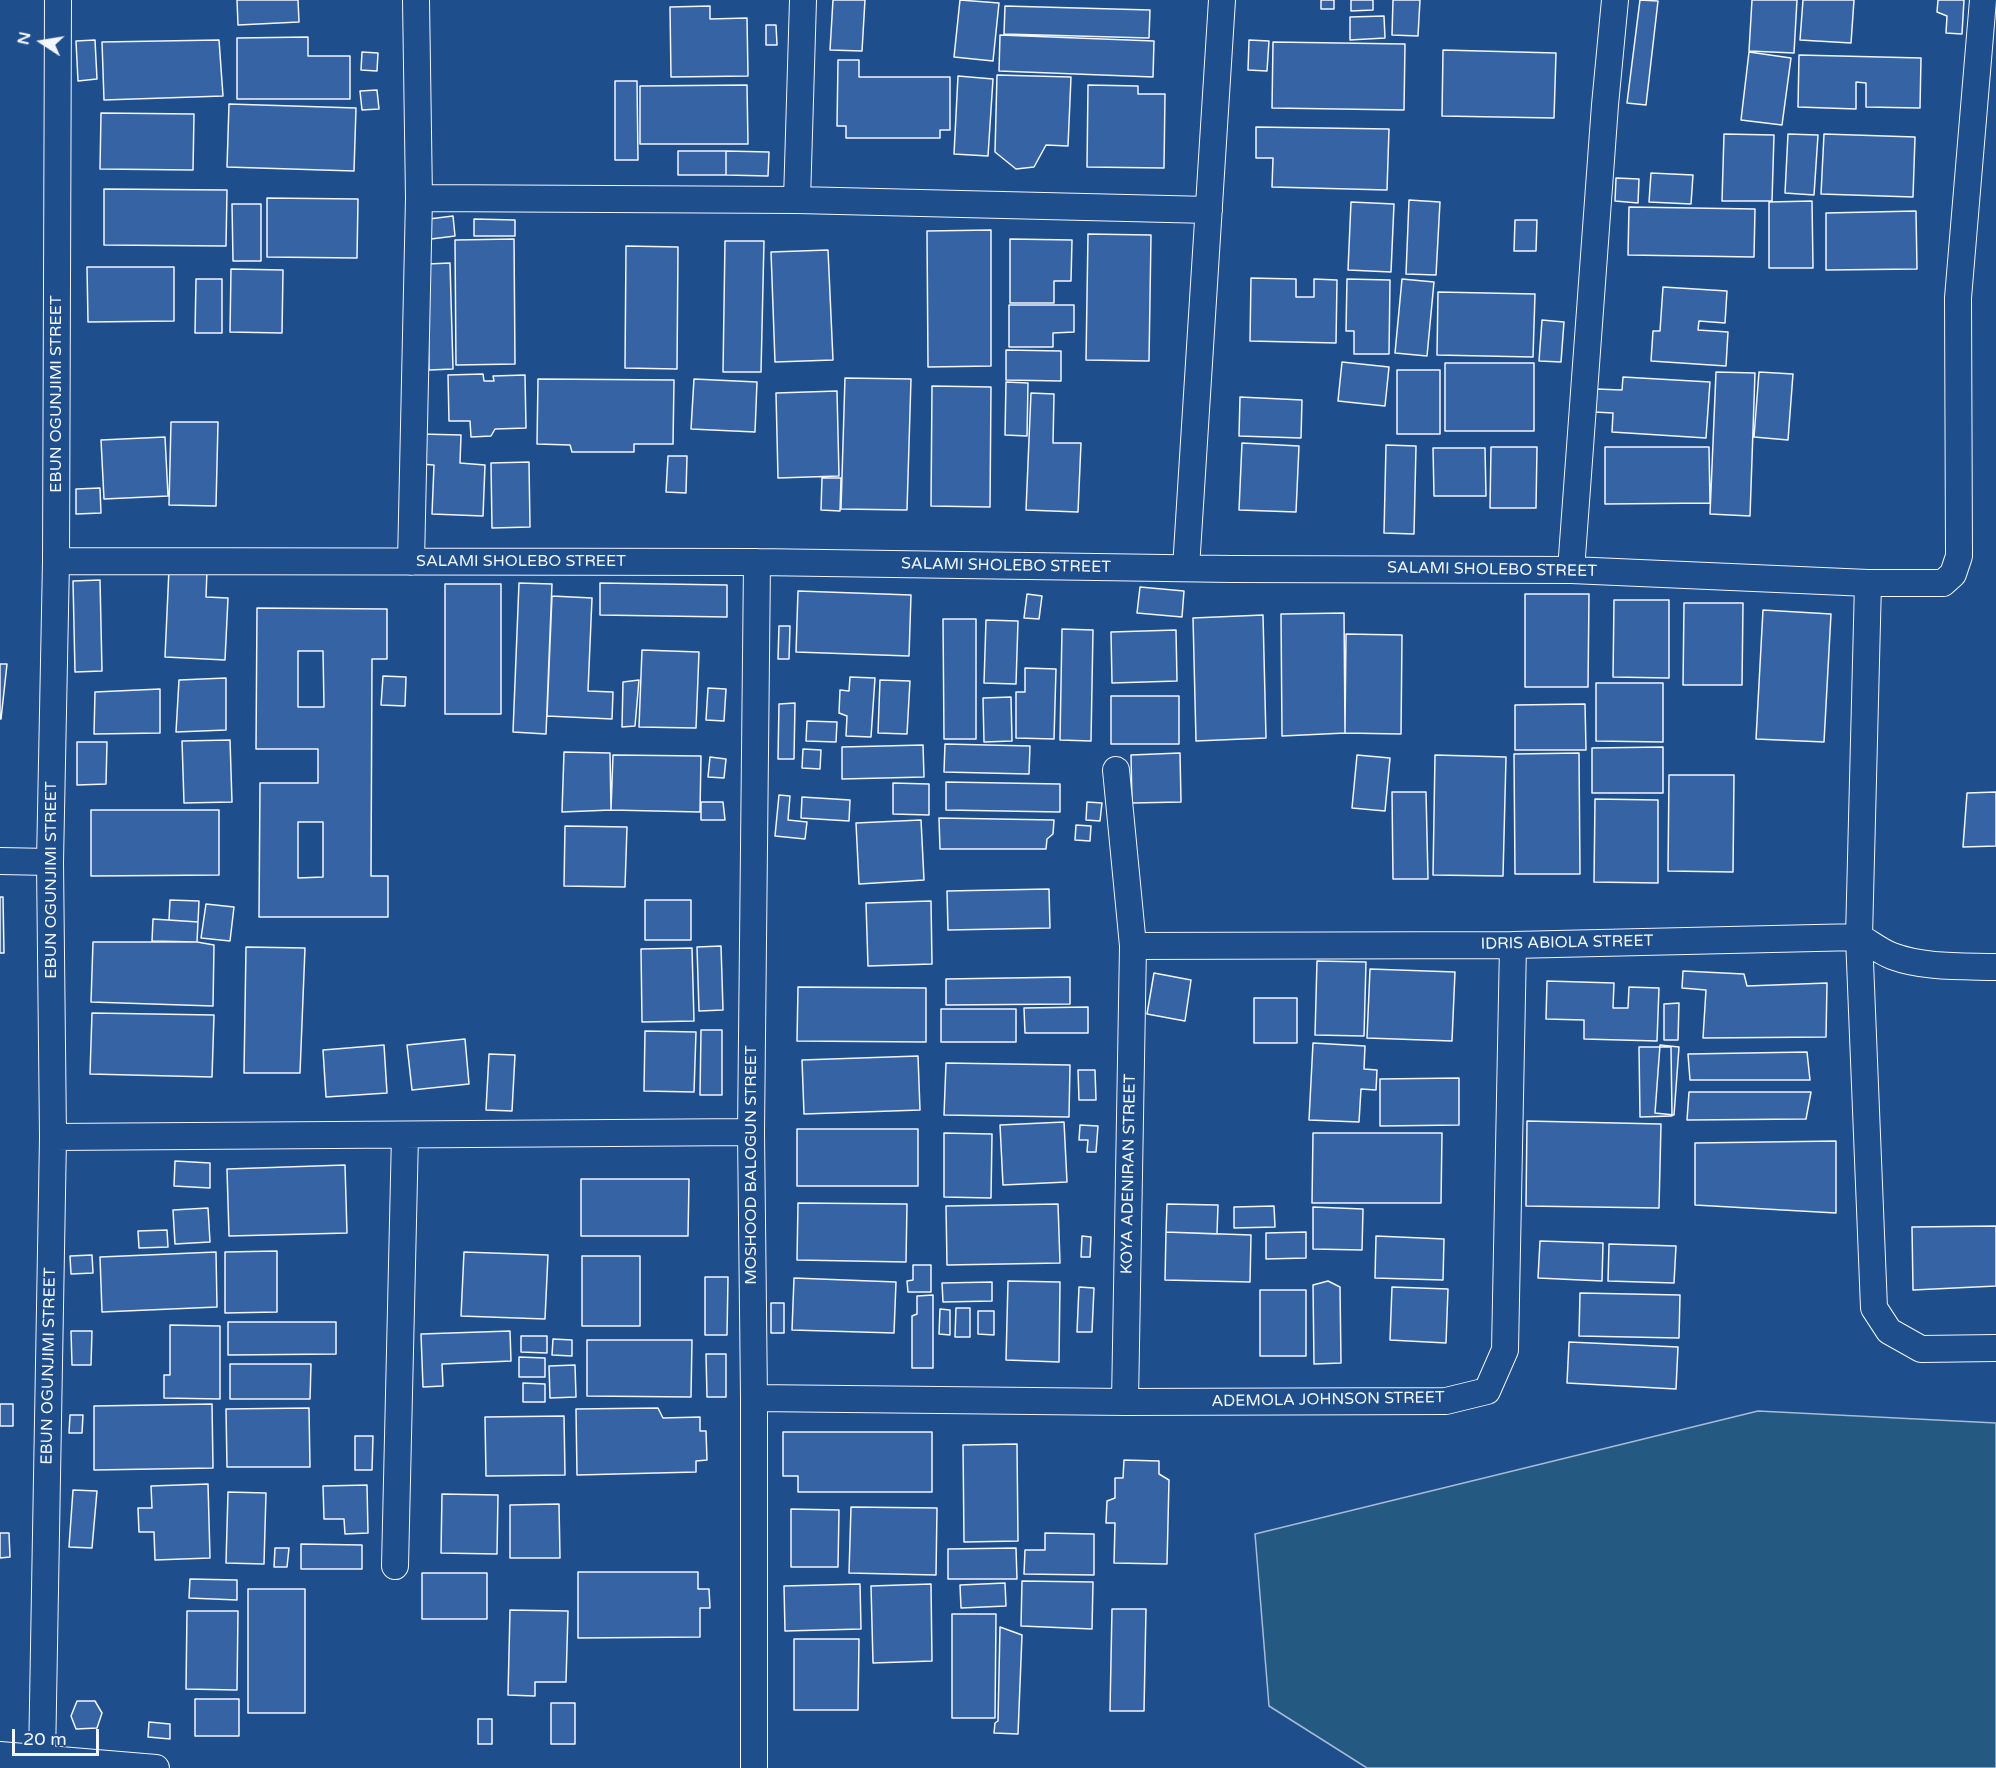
<!DOCTYPE html>
<html>
<head>
<meta charset="utf-8">
<style>
  body { margin:0 }
  #map { position:relative; width:1996px; height:1768px; overflow:hidden; background:#1f4e8c; font-family:"Varela Round",sans-serif }
  canvas { display:block }
  .north { position:absolute; left:12px; top:12px; width:60px; height:60px; -webkit-text-stroke:4px #1f4e8c; paint-order:stroke; rotate:282deg; font-size:16px; font-weight:700; line-height:24px; text-align:center; color:#f2f6ff }
  .north::after { content:''; display:block; margin:auto; width:21px; height:27px; background:#f2f6ff; clip-path:polygon(50% 0,100% 100%,50% 72%,0 100%) }
  .scale { position:absolute; left:12px; top:1729px; width:87px; height:27px; box-sizing:border-box; border:3px solid #f2f6ff; border-top:0; padding-left:8px; font-size:18px; line-height:21px; white-space:nowrap; color:#f2f6ff; -webkit-text-stroke:4px #1f4e8c; paint-order:stroke }
</style>
</head>
<body>
<div id="map">
<canvas width="1996" height="1768"></canvas>
<div class="north">N</div>
<div class="scale">20 m</div>
</div>
<script>
const ctx = document.querySelector('canvas').getContext('2d');
ctx.lineJoin = 'round';
function paint(path, color) { ctx.fillStyle = color; ctx.fill(path, 'evenodd'); }
function trace(path, color, width, dash) { ctx.strokeStyle = color; ctx.lineWidth = width; ctx.lineCap = dash ? 'butt' : 'round'; ctx.setLineDash(dash || []); ctx.stroke(path); }
function label(font, color, halo, rows, align = 'center') {
  ctx.font = font + ' "Varela Round",sans-serif'; ctx.lineWidth = 4.5; ctx.setLineDash([]); ctx.textBaseline = 'middle'; ctx.strokeStyle = halo; ctx.fillStyle = color; for (const [text, x, y, turn = 0] of rows) {
    ctx.save(); ctx.translate(x, y); ctx.rotate((+turn || 0) * Math.PI / 180); ctx.textAlign = isNaN(turn) ? turn : align; if (halo) ctx.strokeText(text, 0, 0); ctx.fillText(text, 0, 0); ctx.restore();
  }
}
const green = new Path2D(`
  M1758 1411 1996 1423V1768H1367L1269 1706 1255 1534Z`);
const building = new Path2D(`
  M237 0H298L299 22 238 25Z
  M833 0H865L862 51 830 50Z
  M960 0 999 3 993 61 954 57Z
  M1321 0H1334V9H1321Z
  M1351 0H1373V10L1351 11Z
  M1393 0H1420L1418 36 1392 35Z
  M1640 0 1658 1 1646 105 1627 103Z
  M1752 0H1797L1794 53 1749 51Z
  M1803 0H1854L1851 43 1800 40Z
  M1938 0H1964L1962 34 1946 33 1947 16 1937 12Z
  M710 6V19L747 18 748 76 671 77 670 7Z
  M1005 6 1150 10 1149 38 1004 34Z
  M1384 16 1385 38 1350 40V17Z
  M766 25H776L777 45H766Z
  M1000 35 1154 41 1153 77 999 71Z
  M308 37V56H350V99H237V38Z
  M95 40 97 79 78 81 76 41Z
  M219 40 223 96 104 100 102 42Z
  M1249 40 1269 41 1267 71 1248 70Z
  M1273 42 1405 44 1404 110 1272 108Z
  M1443 50 1556 53 1554 118 1442 116Z
  M362 52 378 53 377 71 361 70Z
  M1749 52 1791 58 1782 125 1741 120Z
  M1799 55 1921 58 1920 108 1866 107V83L1856 82V109L1798 107Z
  M838 60H859V77H950V130H940V138H846V126H837Z
  M997 75 1071 77 1068 146 1046 145 1034 167 1016 169 995 152Z
  M958 76 993 79 988 156 954 154Z
  M615 81H637L638 160H615Z
  M747 85 748 144H640V86Z
  M1088 85 1138 86V94H1165L1164 168 1087 167Z
  M377 90 379 109 362 110 360 91Z
  M229 104 356 108 354 171 227 167Z
  M101 113 194 114 193 170 100 169Z
  M1256 127 1389 129 1387 190 1272 187 1273 158H1256Z
  M1724 134 1774 135 1772 201H1722Z
  M1788 134 1818 135 1814 195 1785 193Z
  M1824 134 1915 137 1913 197 1821 194Z
  M678 151H726V175H678Z
  M726 151 769 152 768 176 726 175Z
  M1651 173 1693 175 1691 204 1649 202Z
  M1616 178 1639 179 1638 203 1615 201Z
  M104 189 227 190 226 246 104 245Z
  M267 198 358 199 357 258 267 257Z
  M1409 200 1440 202 1436 275 1406 274Z
  M1812 201 1813 268H1769V202Z
  M1351 202 1394 204 1391 272 1348 270Z
  M232 204H261V261H233Z
  M1629 207 1755 209 1754 257 1628 255Z
  M1916 211 1917 269 1826 270V213Z
  M453 216 455 236 431 239 429 219Z
  M474 219 515 220V236H474Z
  M1515 220H1537L1536 251H1514Z
  M991 230V366L928 367 927 231Z
  M1088 234 1151 235 1149 361 1086 360Z
  M514 239 515 364 456 365 455 240Z
  M1010 239 1072 240 1071 281H1054V303H1010Z
  M725 241H764L761 372H723Z
  M626 246 678 247 677 369 625 368Z
  M828 250 833 360 775 362 771 252Z
  M450 263 453 369 429 370 427 264Z
  M87 267H174V321L88 322Z
  M231 269 283 270 282 333 230 332Z
  M1251 278 1296 279V297H1314V279L1337 280 1336 343 1250 341Z
  M196 279H222V333H195Z
  M1347 279 1390 280 1389 354H1354V331H1346Z
  M1402 279 1434 282 1427 356 1395 353Z
  M1663 287 1727 291 1725 323 1699 321 1698 330 1728 332 1726 366 1651 361 1653 331H1660Z
  M1438 292 1535 294 1533 357 1437 355Z
  M1009 305H1074V332L1053 333V347H1009Z
  M1542 320 1564 322 1561 362 1539 361Z
  M1006 350 1061 351V381L1006 380Z
  M1342 362 1389 367 1385 406 1338 401Z
  M1445 363H1534V431H1445Z
  M1397 370H1440V434H1397Z
  M1716 372 1755 373 1750 516 1710 514Z
  M1759 372 1793 374 1788 440 1754 437Z
  M483 374 484 381H494L493 376 525 375 526 428 495 429 491 436 471 437 470 421H449L448 375Z
  M1623 377 1710 382 1706 438 1612 432 1613 413 1594 412 1596 389 1622 390Z
  M845 378 911 379 907 510 841 509Z
  M538 379 674 380 673 444H634V452H572L570 445 537 444Z
  M694 379 757 382 755 432 691 429Z
  M1006 382 1028 383 1027 436 1005 435Z
  M932 386 991 387 990 507 931 506Z
  M837 391 839 476 778 478 776 393Z
  M1031 393 1054 394 1053 443H1081L1078 512 1026 510Z
  M1240 397 1302 400 1301 438 1239 436Z
  M171 422H218L216 506 169 505Z
  M421 434 461 435 460 463 485 465 483 516 432 514 434 465 419 464Z
  M165 437 168 496 104 499 101 440Z
  M1242 443 1299 446 1296 512 1239 510Z
  M1386 445 1416 446 1414 534 1384 533Z
  M1491 447H1537L1536 508H1490Z
  M1605 447H1709L1710 503 1605 504Z
  M1433 448H1485L1486 496H1434Z
  M668 456H687L686 493 666 492Z
  M529 462 530 527 492 528 491 463Z
  M822 478H841L840 511 821 510Z
  M100 488 101 513 76 514V489Z
  M169 569 207 570 206 597 228 598 225 660 165 657Z
  M100 580 102 671 75 672 73 581Z
  M519 583 552 584 546 734 513 732Z
  M600 583 727 585V617L600 615Z
  M445 584H501V714H445Z
  M1140 587 1184 591 1182 617 1137 613Z
  M798 591 911 595 909 656 796 652Z
  M1027 594 1042 596 1039 619 1024 618Z
  M1525 594H1589L1588 687H1525Z
  M552 596 592 598 588 691 613 692 612 719 547 716Z
  M1614 600H1669V678L1613 677Z
  M1684 603H1743L1742 685H1683Z
  M257 608 387 609V659H372L371 876H388V917H259L260 783H318V749H256ZM298 651H323L324 707H298ZM298 822H323V877L298 878Z
  M1763 610 1831 614 1824 742 1756 739Z
  M1344 613 1345 733 1282 736 1281 614Z
  M1263 615 1266 738 1196 741 1193 618Z
  M943 619H976V739H944Z
  M986 620 1018 621 1016 684 984 683Z
  M779 626H790L789 659H778Z
  M1062 629 1093 630 1091 741 1060 740Z
  M1176 630 1177 681 1112 683 1111 632Z
  M1346 634 1402 635 1401 734 1345 733Z
  M642 650 699 652 696 728 639 727Z
  M0 664H7L1 719H0Z
  M1025 668 1056 669 1054 739 1016 738V692H1025Z
  M383 676 406 677 405 706 381 705Z
  M850 677 875 678 871 737 846 736 847 716 839 713 840 690 849 691Z
  M226 678V730L176 732 179 680Z
  M639 680 635 726 622 727 623 682Z
  M880 680 910 681 907 734 878 733Z
  M1596 683H1663V742L1596 741Z
  M708 688 726 689 724 721 706 720Z
  M160 689V733L94 734 95 692Z
  M1111 696H1179V744H1111Z
  M1011 697 1012 741 984 742 983 698Z
  M795 703 794 759H778L779 704Z
  M1585 704 1586 750H1515V705Z
  M807 721 837 722 836 742 806 741Z
  M230 740 232 802 184 803 182 741Z
  M77 742H107L106 784 77 785Z
  M945 744 1030 746 1029 774 944 772Z
  M923 745 924 777 842 779V747Z
  M1663 747V793H1592V748Z
  M803 749 821 750 820 769 802 768Z
  M564 752 610 753 611 810 562 812Z
  M1180 753 1181 802 1132 803 1131 755Z
  M1579 753 1580 874H1515L1514 754Z
  M613 755 701 756 700 812 611 810Z
  M1357 755 1390 758 1385 811 1352 808Z
  M1435 755 1506 757 1503 876 1433 875Z
  M710 757 726 759 724 778 708 777Z
  M1669 775H1734L1733 872 1668 871Z
  M946 782 1060 784V812L946 810Z
  M893 783 929 784V815L893 814Z
  M1392 792H1426L1428 879H1393Z
  M1996 792V846L1963 847 1967 793Z
  M779 795 790 796 788 820 807 822 805 839 775 836Z
  M802 797 850 800 849 821 801 818Z
  M1595 799 1658 800V883L1594 882Z
  M701 802H723L725 820H701Z
  M1087 802 1102 803 1100 821 1086 820Z
  M91 810H219V875L91 876Z
  M939 818 1054 820 1053 834 1047 839 1046 849H940Z
  M921 820 924 880 859 884 856 823Z
  M1076 825 1091 826 1090 841 1075 840Z
  M565 826 627 827 625 887 564 886Z
  M1049 889 1050 928 948 930 947 891Z
  M0 897H3L4 953H0Z
  M170 900 199 901 198 922 169 920Z
  M645 900H691V940H645Z
  M931 901 932 964 868 966 866 903Z
  M206 904 234 907 230 941 201 938Z
  M153 919 198 922 197 942 152 941Z
  M93 942H197L214 945 213 1006 91 1002Z
  M721 946 723 1010 699 1011 697 947Z
  M246 947 305 948 300 1073H244Z
  M692 948 694 1021 642 1022 641 949Z
  M1317 961 1366 962 1364 1036 1315 1035Z
  M1370 969 1455 972 1452 1041 1367 1038Z
  M1683 971 1744 974 1747 986 1827 983 1826 1037 1703 1038 1706 990 1682 988Z
  M1154 973 1191 980 1185 1021 1147 1014Z
  M1070 977V1004L946 1005V979Z
  M1547 981 1614 983 1613 1008H1628L1629 987 1659 988 1657 1041 1584 1039V1020L1546 1019Z
  M798 987 926 988V1042L797 1041Z
  M1254 998H1297V1043H1254Z
  M1679 1003 1678 1040H1664V1004Z
  M1088 1007V1033H1025L1024 1008Z
  M941 1009H1016V1042H941Z
  M92 1013 214 1015 212 1077 90 1074Z
  M701 1030H722V1095H700Z
  M645 1031 696 1032 694 1092 644 1091Z
  M465 1039 469 1084 412 1090 407 1045Z
  M1313 1043 1365 1046 1364 1069 1377 1070 1376 1090 1361 1089 1359 1122 1309 1120Z
  M384 1045 387 1093 326 1097 323 1050Z
  M1660 1045 1679 1047 1674 1115 1655 1113Z
  M1639 1047H1671L1672 1116 1640 1117Z
  M1807 1052 1810 1080H1690L1688 1054Z
  M489 1054 515 1055 512 1111 486 1110Z
  M918 1056 920 1110 804 1114 802 1060Z
  M946 1063 1070 1065 1069 1117 944 1115Z
  M1078 1070H1095L1096 1100H1079Z
  M1459 1078V1125L1380 1126V1079Z
  M1689 1092H1811L1806 1119 1687 1120Z
  M1527 1121 1661 1124 1659 1208 1526 1206Z
  M1064 1122 1067 1182 1003 1185 1000 1125Z
  M1080 1125 1098 1126 1096 1152H1087L1088 1140H1079Z
  M797 1129H918V1186H797Z
  M944 1133 992 1134 991 1198 944 1197Z
  M1313 1133H1442L1441 1203H1312Z
  M1836 1141V1213L1695 1205V1143Z
  M175 1161 210 1163V1188L174 1186Z
  M345 1165 347 1233 229 1236 227 1169Z
  M581 1179H689L688 1236H581Z
  M798 1203 907 1204 906 1262 797 1260Z
  M1058 1204 1060 1263 947 1265 946 1206Z
  M1167 1204 1218 1205 1217 1234 1166 1232Z
  M1274 1206 1275 1227 1234 1228V1207Z
  M1313 1207 1363 1209 1362 1250 1313 1249Z
  M208 1208 210 1242 175 1244 173 1210Z
  M1996 1226V1286L1913 1290 1912 1227Z
  M167 1230 168 1247 139 1248 138 1231Z
  M1166 1232 1251 1235 1250 1282 1165 1280Z
  M1306 1232V1258L1266 1259V1233Z
  M1082 1236 1091 1237 1090 1257H1081Z
  M1376 1236 1444 1239 1443 1280 1375 1278Z
  M1540 1241 1603 1243 1602 1281 1538 1278Z
  M1609 1244 1676 1246 1674 1283 1608 1281Z
  M277 1251V1312L225 1313V1252Z
  M216 1252 217 1307 102 1312 100 1257Z
  M464 1252 548 1255 545 1319 461 1316Z
  M92 1255 93 1273 71 1274 70 1256Z
  M582 1256H640V1326H582Z
  M913 1265H931V1292H908L907 1281 913 1280Z
  M705 1277H728L727 1335H705Z
  M794 1278 896 1282 894 1333 792 1330Z
  M1008 1281 1060 1282 1059 1362 1006 1360Z
  M1328 1281 1340 1287 1341 1363 1314 1364 1313 1285Z
  M992 1282V1301L943 1302 942 1283Z
  M1079 1287 1094 1288 1092 1332H1077Z
  M1392 1287 1448 1289 1446 1343 1390 1340Z
  M1260 1290H1306V1356H1260Z
  M1580 1293 1680 1295 1679 1338 1579 1336Z
  M933 1295V1368H912V1316L917 1314V1296Z
  M771 1303H784V1333H771Z
  M956 1308H970V1337H955Z
  M940 1309 950 1310V1335L939 1334Z
  M978 1311H994V1335L978 1334Z
  M228 1322H336V1354L228 1355Z
  M170 1325 220 1326V1399L164 1398V1375H170Z
  M71 1331H92L91 1365H72Z
  M510 1331 511 1361 442 1364 443 1386 423 1387 421 1334Z
  M521 1336H547V1353L521 1352Z
  M553 1339 572 1340V1356L552 1355Z
  M587 1340H692L691 1397 587 1396Z
  M1569 1342 1678 1347 1676 1389 1567 1383Z
  M706 1354H726V1397H707Z
  M519 1357 545 1358V1377H519Z
  M230 1364H311L310 1399H230Z
  M575 1365 576 1397 550 1398 549 1366Z
  M523 1383 545 1384V1402H523Z
  M0 1404H13V1426H0Z
  M212 1404 213 1468 94 1470V1406Z
  M309 1408 310 1467H227L226 1409Z
  M658 1408 663 1418 700 1417V1431H706L707 1460 696 1461V1472L577 1475 576 1409Z
  M70 1415H83L82 1433H69Z
  M564 1416 565 1475 486 1476 485 1417Z
  M783 1432H932V1492H798V1476H783Z
  M355 1436H373L372 1470H355Z
  M1017 1444 1018 1541 964 1542 963 1445Z
  M1124 1460 1159 1461V1474L1169 1480 1167 1564 1114 1563 1115 1523H1106L1107 1501 1115 1498V1478H1123Z
  M208 1484 210 1558 155 1560 154 1532H139L138 1508H152L151 1486Z
  M367 1485 368 1533 345 1534 344 1519H324L323 1486Z
  M73 1490 97 1491 92 1548 69 1547Z
  M228 1492 266 1493 264 1564 226 1563Z
  M442 1494 498 1495 497 1554 441 1553Z
  M559 1504 560 1558H510V1505Z
  M851 1507 937 1508 936 1575 849 1573Z
  M791 1509 839 1510 838 1567H791Z
  M0 1533H9L10 1557 0 1558Z
  M1045 1533 1094 1534V1575L1024 1574 1025 1550H1045Z
  M301 1544 362 1545V1569H301Z
  M275 1548H289L287 1567H274Z
  M1016 1548 1017 1579H948V1549Z
  M578 1572H698V1589H709L710 1608H700V1637L578 1638Z
  M422 1573H487V1619H422Z
  M190 1579 237 1580V1600L189 1598Z
  M1022 1581 1093 1582 1092 1629 1021 1626Z
  M1005 1583 1006 1606 961 1608 960 1585Z
  M860 1584 861 1629 785 1631 784 1586Z
  M931 1584 932 1661 873 1663 871 1586Z
  M248 1589H305V1713H248Z
  M1112 1609H1146L1144 1711H1110Z
  M510 1610 568 1611 566 1682H535V1696L508 1695Z
  M187 1611H238L237 1690 186 1689Z
  M952 1614H996L995 1718H952Z
  M1000 1627 1022 1635 1018 1734 994 1733 995 1723 998 1721Z
  M794 1639H859L858 1710H794Z
  M195 1699H239V1736H195Z
  M77 1701H95L102 1713 97 1728 76 1729 71 1716Z
  M551 1703H575V1744H551Z
  M478 1719H492V1744H478Z
  M149 1722 170 1724V1739L148 1737Z`);
const street = new Path2D(`
  M419 198 797 200 1209 210
  M797 200 803 0
  M56 561 757 562 1232 569 1571 570 1868 583H1943L1953 574 1959 556 1958 298 1983 0
  M411 562 419 198 416 0
  M1186 568 1222 0
  M1571 570 1605 105 1615 0
  M1868 583 1859 937 1874 1308 1889 1331 1921 1349 1996 1348
  M1116 770 1133 946 1125 1402
  M0 861 50 862
  M1133 946 1513 945 1859 937C1870 943 1881 952 1892 956 1924 968 1962 966 1996 967
  M53 1137 751 1132
  M754 1398 1125 1402 1446 1401 1487 1391 1505 1350 1513 945
  M395 1566 405 1135
  M0 1755 156 1768
  M42 1760 53 1137 50 862 56 561 58 0
  M754 1768V1398L751 1132 757 562`);
const streetNames = [
  ["EBUN OGUNJIMI STREET",57,394,-90],
  ["SALAMI SHOLEBO STREET",521,562],
  ["SALAMI SHOLEBO STREET",1006,566,1],
  ["SALAMI SHOLEBO STREET",1492,570,1],
  ["EBUN OGUNJIMI STREET",52,880,-90],
  ["IDRIS ABIOLA STREET",1567,943,-1],
  ["MOSHOOD BALOGUN STREET",752,1165,-90],
  ["KOYA ADENIRAN STREET",1129,1174,-89],
  ["EBUN OGUNJIMI STREET",49,1366,-89],
  ["ADEMOLA JOHNSON STREET",1328,1400,-1]
];
paint(green, '#245a82');
trace(green, '#a8bbd7', 1.5);
paint(building, '#3563a3');
trace(building, '#f2f6ff', 1.5);
trace(street, '#f2f6ff', 28);
trace(street, '#1f4e8c', 26);
label('16px', '#f2f6ff', '#1f4e8c', streetNames);
</script>
</body>
</html>
